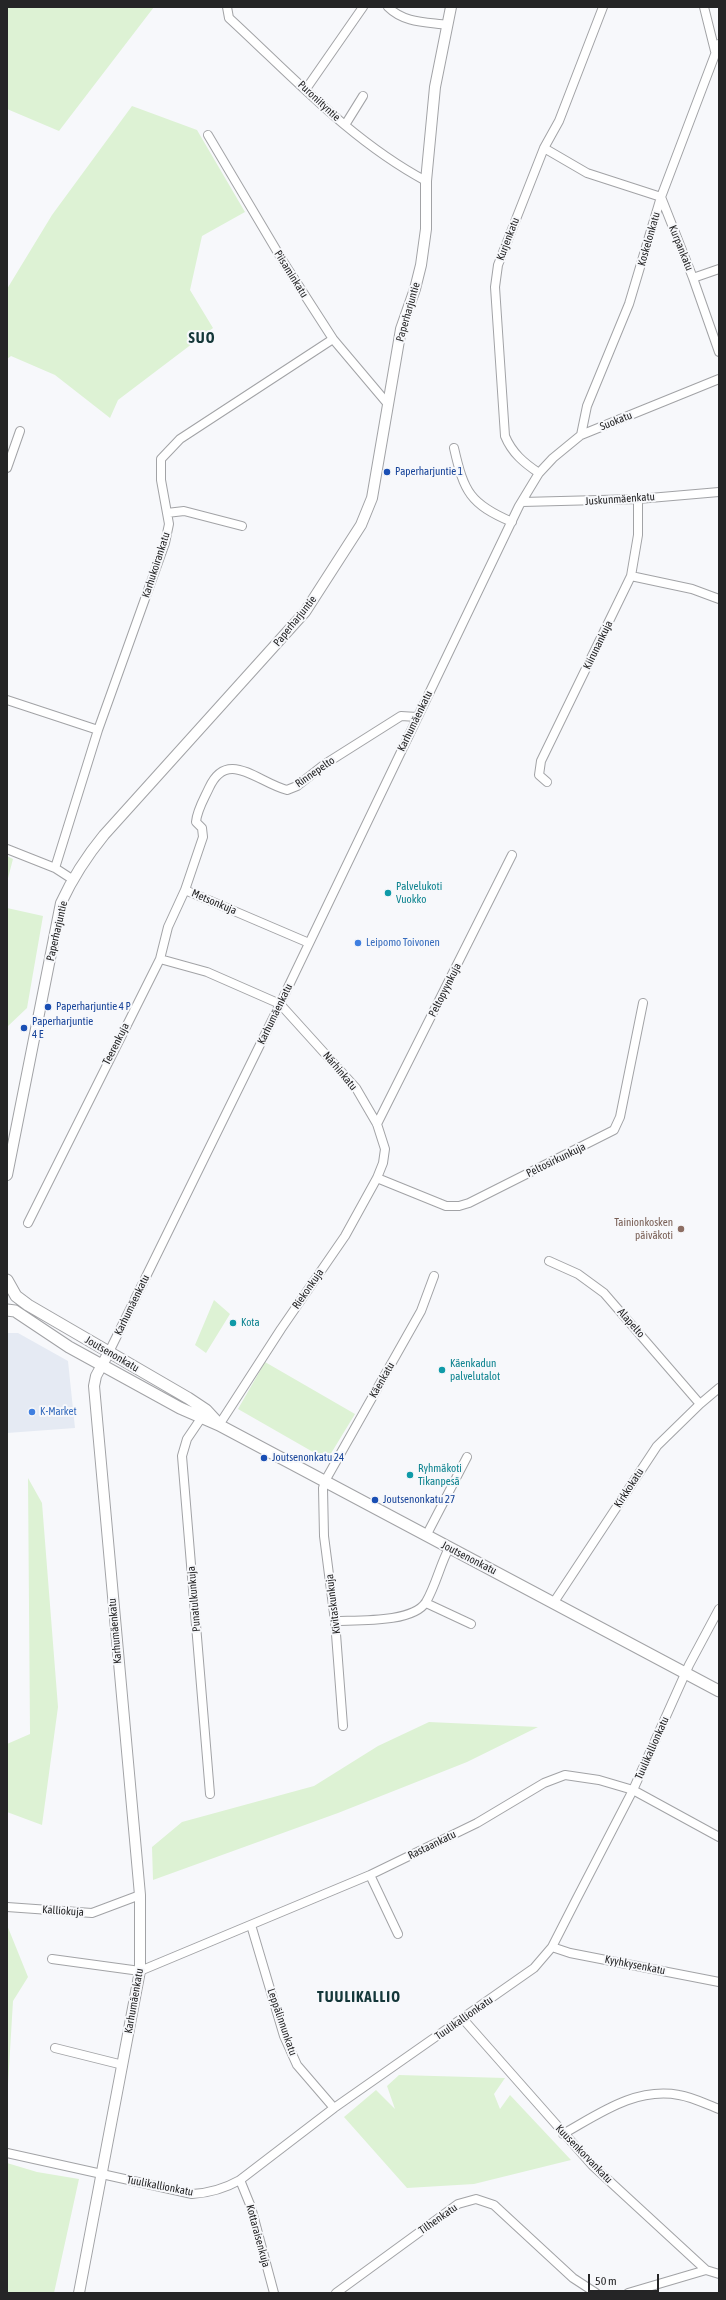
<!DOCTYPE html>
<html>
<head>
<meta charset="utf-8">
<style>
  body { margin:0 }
  #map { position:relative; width:726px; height:2300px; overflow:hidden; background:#f7f8fb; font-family:"Asap Condensed",sans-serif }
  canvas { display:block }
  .frame { position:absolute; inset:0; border:8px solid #252526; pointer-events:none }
  .scale { position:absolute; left:588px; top:2274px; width:71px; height:18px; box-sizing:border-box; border:2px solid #252526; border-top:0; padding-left:5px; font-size:12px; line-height:14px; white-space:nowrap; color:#252526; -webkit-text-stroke:3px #f7f8fb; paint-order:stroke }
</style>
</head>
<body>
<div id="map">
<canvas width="726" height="2300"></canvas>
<div class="frame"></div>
<div class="scale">50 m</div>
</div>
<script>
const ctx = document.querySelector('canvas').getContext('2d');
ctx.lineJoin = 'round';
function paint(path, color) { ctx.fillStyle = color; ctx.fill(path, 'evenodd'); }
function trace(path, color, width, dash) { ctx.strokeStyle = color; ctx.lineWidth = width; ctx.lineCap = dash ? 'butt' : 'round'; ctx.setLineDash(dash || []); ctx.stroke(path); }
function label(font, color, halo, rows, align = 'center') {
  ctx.font = font + ' "Asap Condensed",sans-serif'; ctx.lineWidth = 4; ctx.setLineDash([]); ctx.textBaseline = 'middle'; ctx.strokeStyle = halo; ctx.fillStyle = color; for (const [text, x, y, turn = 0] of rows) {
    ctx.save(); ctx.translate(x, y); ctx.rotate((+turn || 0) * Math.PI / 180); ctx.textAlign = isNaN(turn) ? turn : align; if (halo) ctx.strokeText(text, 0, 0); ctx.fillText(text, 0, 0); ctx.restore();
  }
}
const built = new Path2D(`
  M7 1333H18L68 1361 75 1428 7 1433Z`);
const green = new Path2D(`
  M7 7H154L59 131 7 109Z
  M132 106 197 130 245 212 202 236 190 290 213 328 118 400 110 418 55 375 11 356 7 359V289L52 215Z
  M7 856 13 859 7 882Z
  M7 908 43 916 27 1008 7 1027Z
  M214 1300 230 1314 206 1353 195 1345Z
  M265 1362 355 1414 327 1460 238 1409Z
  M28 1478 42 1503 58 1707 42 1825 7 1812V1744L30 1734Z
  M429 1722 538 1727 467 1762 338 1813 153 1880 152 1847 182 1822 314 1786 378 1746Z
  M7 1925 28 1977 13 2001 7 2101Z
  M399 2075 505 2078 494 2094 500 2109 510 2095 571 2160 474 2184 407 2188 344 2117 376 2090 395 2109 387 2086Z
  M7 2163 37 2172 79 2179 54 2293H7Z`);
const minor = new Path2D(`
  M227 7 229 18C292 76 351 141 426 181
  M388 7C404 23 426 22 447 25
  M704 7 715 51
  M306 89 363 7
  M345 125 363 96
  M208 135 284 263 333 339 387 403
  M544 148 587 173 661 197 693 278 719 352
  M693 278 719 269
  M581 435 587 406 629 304 661 197 719 44
  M454 448C464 492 470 504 512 522
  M7 468 20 431
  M539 473C524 463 512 453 505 436L495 287 498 265 544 148 559 121 603 7
  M522 502 638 499 719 492
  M167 513 184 511 242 526
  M631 576 692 589 719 599
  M7 700 98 730
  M547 782 539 775 541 761 631 576 638 535V499
  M7 849 55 868 72 879
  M55 868 98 730 165 543 169 524 161 480V459L180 439 333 339
  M185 890 203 837 202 828 196 822C197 810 204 799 209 788 227 748 257 782 287 790L297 786 325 764 401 716 417 717
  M160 959 168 927 185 890 309 943
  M377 1124 512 855
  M377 1178 446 1206H459L469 1203 614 1130 620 1117 643 1003
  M28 1223 160 959 207 972 280 1004 356 1088 377 1124 385 1149 383 1163 377 1178 345 1236 281 1329 219 1425
  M549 1261 578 1274 604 1293 700 1404
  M109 1352 280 1004 519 506 539 473 553 458 581 435 719 379
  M204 1414 187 1439 182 1456 210 1794
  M426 1536 467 1457
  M554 1602 657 1446 700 1404 719 1388
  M426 1603 471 1624
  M335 1621C358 1620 413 1623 426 1602 436 1585 440 1565 449 1548
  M343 1726 335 1621 324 1536 323 1488 325 1481 421 1311 434 1276
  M370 1875 398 1934
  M7 1907 92 1913 140 1895
  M251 1925 284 2036 297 2065 334 2108
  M552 1947 570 1953 719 1982
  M52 1959 140 1971 370 1875 477 1823 544 1783 565 1775 599 1780 633 1790 719 1837
  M463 2019 592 2165 706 2270 719 2274
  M55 2048 123 2065
  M563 2134C599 2114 635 2087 679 2095 692 2097 706 2104 719 2109
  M7 2153 192 2194C210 2193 224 2189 240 2180L334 2108 534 1968 552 1947 576 1900 633 1790 689 1665 719 1609
  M240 2180 251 2207 274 2293
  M336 2293 458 2204 476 2199 494 2205 573 2278 596 2293
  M628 2293 706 2270`);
const tertiary = new Path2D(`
  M7 1175 61 903C73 877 86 857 104 835L305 612 361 525 372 498 401 329 415 289 421 265 426 229V181L435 87 451 7
  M79 2293 140 1971V1895L94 1386 96 1376 109 1352`);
const secondary = new Path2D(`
  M7 1280 16 1296 28 1305 188 1398 206 1410 218 1423
  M7 1310 15 1311 69 1347 180 1408 219 1425 719 1691`);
const markers = [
  [387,472,4,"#1a4fb4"],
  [388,893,4,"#0f9aa8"],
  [358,943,4,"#3f7fe0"],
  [48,1007,4,"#1a4fb4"],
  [24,1028,4,"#1a4fb4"],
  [681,1229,4,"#8d6e63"],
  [233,1323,4,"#0f9aa8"],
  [442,1370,4,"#0f9aa8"],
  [32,1412,4,"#3f7fe0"],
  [264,1458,4,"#1a4fb4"],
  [410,1475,4,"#0f9aa8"],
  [375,1500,4,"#1a4fb4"]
];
const streetNames = [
  ["Puroniityntie",319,101,43],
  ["Kurjenkatu",508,239,-69],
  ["Koskelonkatu",649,239,-74],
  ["Kurpankatu",681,248,68],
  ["Piisaminkatu",291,274,58],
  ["Paperharjuntie",408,312,-74],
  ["Suokatu",616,421,-22],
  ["Juskunmäenkatu",620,499,-4],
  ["Karhukoirankatu",156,565,-72],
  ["Paperharjuntie",295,621,-51],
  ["Kiirunankuja",598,645,-64],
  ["Karhumäenkatu",415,721,-64],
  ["Rinnepelto",315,772,-35],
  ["Metsonkuja",214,902,23],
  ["Paperharjuntie",57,931,-77],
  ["Peltopyynkuja",445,990,-63],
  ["Karhumäenkatu",275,1014,-64],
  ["Teerenkuja",116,1044,-63],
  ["Närhinkatu",340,1071,50],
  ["Peltosirkunkuja",556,1160,-26],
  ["Riekonkuja",308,1289,-55],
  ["Karhumäenkatu",132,1305,-64],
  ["Alapelto",631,1323,49],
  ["Joutsenonkatu",112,1354,30],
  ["Käenkatu",382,1380,-60],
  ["Kirkkokatu",629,1488,-57],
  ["Joutsenonkatu",469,1558,27],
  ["Punatulkunkuja",194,1599,-95],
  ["Kivitaskunkuja",333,1604,-97],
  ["Karhumäenkatu",115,1631,-95],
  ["Tuulikallionkatu",652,1748,-66],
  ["Rastaankatu",432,1845,-26],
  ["Kalliokuja",63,1911,4],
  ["Kyyhkysenkatu",635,1965,11],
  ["Karhumäenkatu",134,2001,-80],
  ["Tuulikallionkatu",464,2018,-35],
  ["Leppälinnunkatu",282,2022,71],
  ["Kuusenkorvankatu",584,2154,46],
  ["Tuulikallionkatu",160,2186,11],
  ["Tilhenkatu",438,2219,-35],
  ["Kottaraisenkuja",258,2236,75]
];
const transitNames = [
  ["Paperharjuntie 1",395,472],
  ["Paperharjuntie 4 P",56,1007],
  ["Paperharjuntie",32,1022],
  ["4 E",32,1035],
  ["Joutsenonkatu 24",272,1458],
  ["Joutsenonkatu 27",383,1500]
];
const cultureNames = [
  ["Palvelukoti",396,887],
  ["Vuokko",396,900],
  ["Kota",241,1323],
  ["Käenkadun",450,1364],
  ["palvelutalot",450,1377],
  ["Ryhmäkoti",418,1469],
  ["Tikanpesä",418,1482]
];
const shopNames = [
  ["Leipomo Toivonen",366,943],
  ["K-Market",40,1412]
];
const educationNames = [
  ["Tainionkosken",673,1223],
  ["päiväkoti",673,1236]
];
const districtNames = [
  ["SUO",202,338],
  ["TUULIKALLIO",359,1997]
];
paint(built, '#e5eaf3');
paint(green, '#ddf2d4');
trace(minor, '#a2a3a6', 10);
trace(tertiary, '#a2a3a6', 12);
trace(secondary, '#a2a3a6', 13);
trace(minor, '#fff', 8);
trace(tertiary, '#fff', 10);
trace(secondary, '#fff', 11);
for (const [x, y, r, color] of markers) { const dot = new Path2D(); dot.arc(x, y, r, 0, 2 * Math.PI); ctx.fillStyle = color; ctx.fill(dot); trace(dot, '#f7f8fb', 1.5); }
label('11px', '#252526', '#f7f8fb', streetNames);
label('11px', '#164399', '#f7f8fb', transitNames, 'left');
label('11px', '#0d838f', '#f7f8fb', cultureNames, 'left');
label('11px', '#366cbe', '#f7f8fb', shopNames, 'left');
label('11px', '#785e54', '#f7f8fb', educationNames, 'right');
ctx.letterSpacing = '1px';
label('bold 15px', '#143739', '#f7f8fb', districtNames);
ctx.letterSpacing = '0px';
</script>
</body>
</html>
